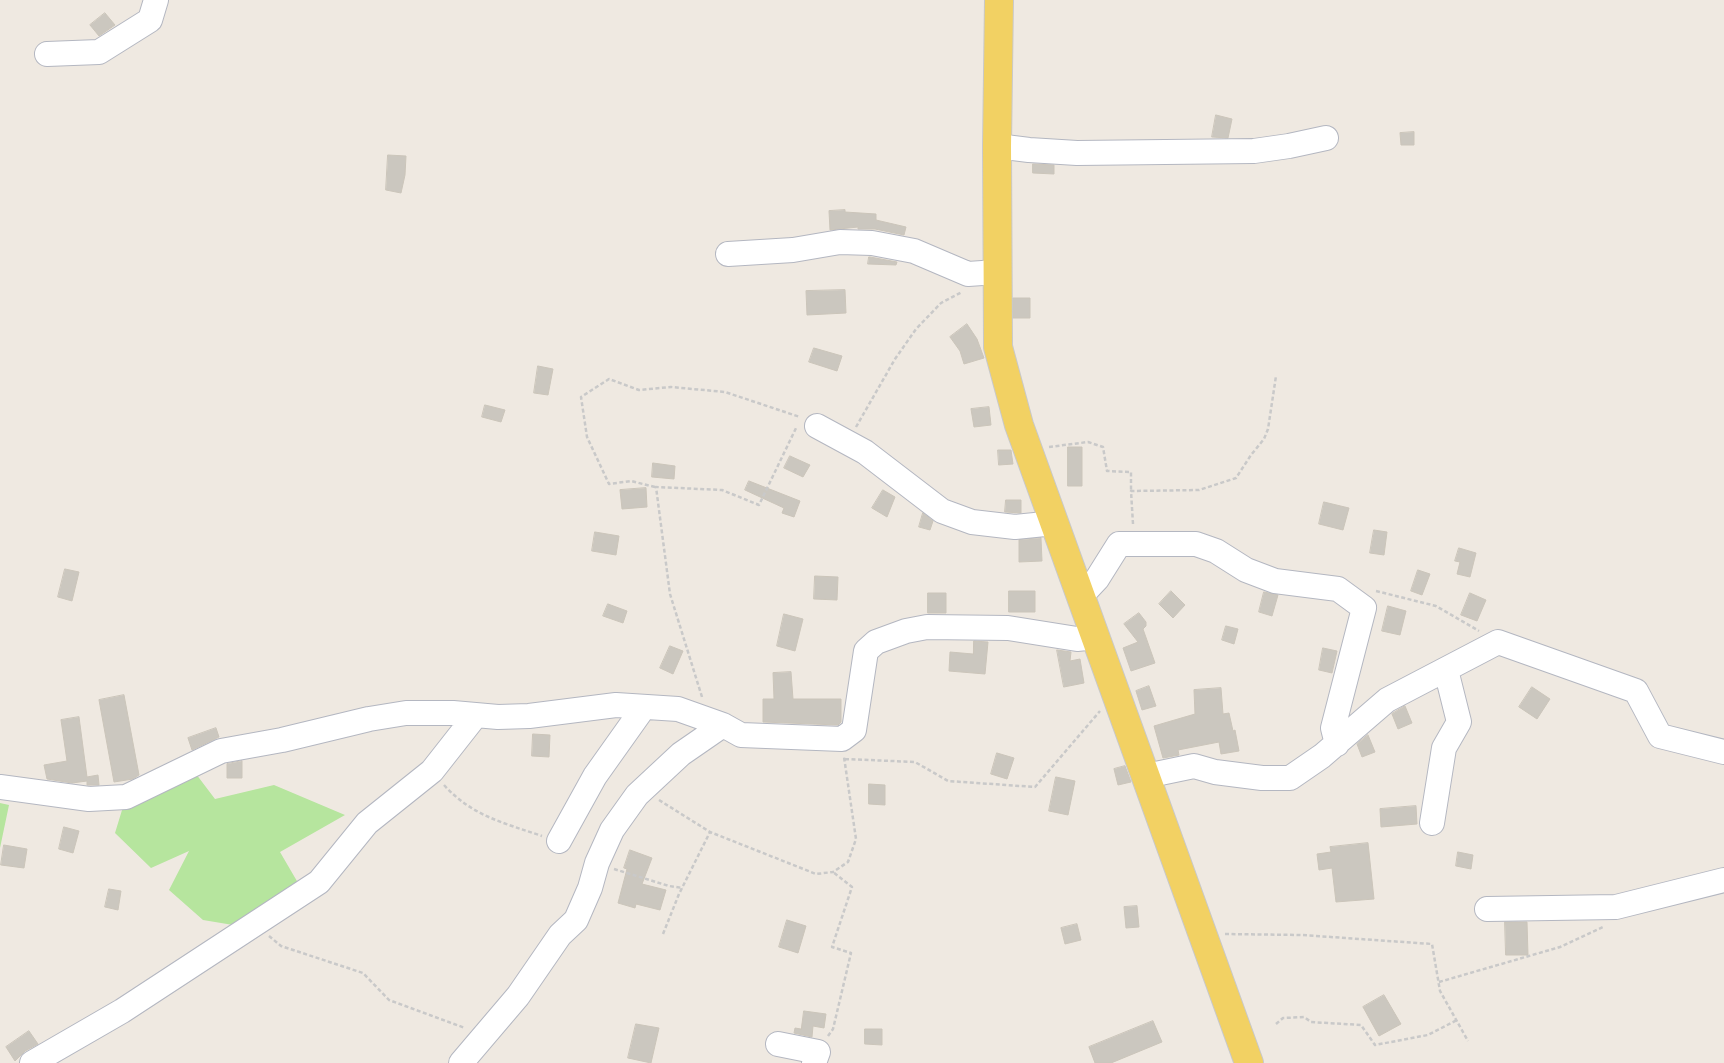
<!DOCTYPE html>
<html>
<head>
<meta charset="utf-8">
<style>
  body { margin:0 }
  canvas { display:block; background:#efe9e1 }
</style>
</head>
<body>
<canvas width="1724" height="1063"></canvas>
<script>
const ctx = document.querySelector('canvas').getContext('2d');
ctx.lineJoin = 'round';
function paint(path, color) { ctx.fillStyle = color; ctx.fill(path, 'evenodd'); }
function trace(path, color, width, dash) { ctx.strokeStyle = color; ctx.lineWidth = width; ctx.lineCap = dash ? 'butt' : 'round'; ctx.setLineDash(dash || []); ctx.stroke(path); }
const green = new Path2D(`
  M190 766 215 799 274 785 345 815 280 852 301 888 233 925 203 920 169 890 189 851 151 868 115 833 126 797Z
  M0 803 9 805 0 848Z`);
const building = new Path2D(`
  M105 13 115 25 99 36 90 25Z
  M1216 115 1232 119 1228 138 1212 137Z
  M1414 132V145H1401L1400 133Z
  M388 155 406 156 405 175 401 193 386 190Z
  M1033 164 1054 165V174L1033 173Z
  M845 210V212L876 214V220L906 227 904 235 875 229H858V227L830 230 829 211Z
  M869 257H870L897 262 896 265 868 264Z
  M845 290 846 313 807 315 806 291Z
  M1013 298H1030V318H1013Z
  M967 324 977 339 984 358 964 364 960 351 950 337Z
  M814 348 842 356 837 371 809 362Z
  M538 366 553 369 548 395 534 393Z
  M485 405 505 410 501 422 482 417Z
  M989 407 991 425 974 427 971 409Z
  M1068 447H1082V486H1068Z
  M998 450H1011L1013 464 999 465Z
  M790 456 810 465 803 477 784 468Z
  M653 463 675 466 674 479 652 477Z
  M749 481 800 501 794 517 782 513 784 508 745 490Z
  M646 488 647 507 622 509 620 490Z
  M883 490 895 497 887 517 872 508Z
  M1006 500H1021V513L1005 512Z
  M1324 502 1349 508 1343 530 1319 524Z
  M923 513 933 521 930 530 919 527Z
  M1374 530 1387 532 1384 555 1370 553Z
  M595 532 619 536 616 555 592 551Z
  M1041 538 1042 561 1019 562V540Z
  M1459 548 1476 553 1470 577 1457 574 1460 562 1455 561Z
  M65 569 79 572 72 601 58 597Z
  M1418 570 1430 574 1422 595 1411 591Z
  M815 576 838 577 837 600 814 599Z
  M1009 591H1035V612H1009Z
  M1171 591 1185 605 1173 618 1159 604Z
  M1264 592 1278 595 1272 616 1259 612Z
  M928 593H946V613H928Z
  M1470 593 1486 600 1477 621 1461 615Z
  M608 604 627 611 623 623 603 616Z
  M1388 606 1406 611 1400 635 1382 631Z
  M1139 613 1146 622V626L1143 629 1155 663 1131 671 1123 648 1138 642 1124 624Z
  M784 614 803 619 795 651 777 646Z
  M1226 626 1238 629 1234 644 1222 640Z
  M974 641 988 642 985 674 949 671 950 652 973 654Z
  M670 646 683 651 673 674 660 668Z
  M1323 648 1337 651 1332 673 1319 670Z
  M1057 650 1071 652 1070 661 1080 659 1084 683 1064 687Z
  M791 672 793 699H841V722L838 725 763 722V699H774L773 673Z
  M1149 686 1156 706 1142 710 1136 691Z
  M1532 687 1550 699 1537 719 1519 707Z
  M1221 688 1223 714 1229 713 1233 731 1235 730 1239 751 1221 754 1219 742 1178 750 1179 755 1163 758 1154 726 1195 714 1194 690Z
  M124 695 139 775 133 779 114 782 99 700Z
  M1405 706 1412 723 1398 729 1392 714Z
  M79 717 87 777 98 775 99 785H87V781L72 783 47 779 44 765 67 761 61 720Z
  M216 728 219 737 192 750 188 738Z
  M533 734 550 735 549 757 532 756Z
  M1368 735 1375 752 1362 757 1357 744Z
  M997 753 1014 758 1007 779 991 774Z
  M242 761V778H227V764Z
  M1125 766 1131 782 1118 785 1114 769Z
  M1056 777 1075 781 1068 815 1049 811Z
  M869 784 885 785V805L869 804Z
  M1416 806 1417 824 1381 827 1380 809Z
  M64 827 79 831 73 853 59 849Z
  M1368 843 1374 899 1336 902 1332 868 1319 870 1317 854 1331 852 1330 847Z
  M4 845 27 849 24 868 1 865Z
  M630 850 652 858 642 884 666 890 660 910 636 904 635 908 618 903 627 869 624 868Z
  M1458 852 1473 855 1471 869 1456 866Z
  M109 889 121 891 118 910 105 907Z
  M1137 906 1139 927 1126 928 1124 907Z
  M787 920 806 926 798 953 779 947Z
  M1505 922H1527L1528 955H1506Z
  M1077 924 1081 940 1065 944 1061 928Z
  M1384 995 1401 1024 1379 1036 1363 1007Z
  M804 1011 826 1014 824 1028 813 1026 812 1037 794 1033 795 1028 801 1029Z
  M1153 1021 1162 1042 1111 1063H1095L1089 1047Z
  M636 1024 659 1028 651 1063 628 1058Z
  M865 1029H882V1045L865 1044Z
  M29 1031 38 1044 25 1051 15 1061 6 1047Z`);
const path = new Path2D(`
  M856 427 895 359 916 329 941 303 962 292
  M1049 447 1088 442 1103 447 1107 471 1131 472V491
  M655 487 631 481 609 484 587 437 581 397 609 379 639 390 671 387 725 392 800 417
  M1133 524 1131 491 1199 490 1236 478 1251 455 1264 439 1268 429 1276 376
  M1376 591 1436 606 1479 631
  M702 697 670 594 656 487 722 490 759 505 797 426
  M845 759 915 762 948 781 1035 787 1100 711
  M444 785C472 816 504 823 542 836
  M659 800 710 832 816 874 833 872 848 862 856 839 844 757
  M614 869 669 886 683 888
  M663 934 679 894 710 832
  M1225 934 1302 935 1432 944 1440 991 1468 1041
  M269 936 281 946 363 973 389 1000 465 1028
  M1439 982 1560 947 1603 927
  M1276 1024 1283 1018 1304 1017 1311 1022 1361 1025 1375 1045 1428 1035 1457 1020
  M828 1036 833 1029 851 953 832 947 852 887 833 872`);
const minor = new Path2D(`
  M47 54 99 52 150 20 156 0
  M997 146 1029 150 1077 153 1254 151 1289 146 1326 138
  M728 254 793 250 840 242 872 243 914 251 968 274 997 272
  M817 426 865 452 942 511 972 522 1015 527 1055 523
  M1081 596 1097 579 1119 544H1196L1216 551 1246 570 1275 581 1338 589 1364 608 1333 728 1337 744
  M1146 776 1194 766 1215 772 1262 778H1290L1322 756 1387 700 1498 642 1636 691 1660 736 1724 752
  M0 787 89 799 126 797 221 751 282 740 369 719 406 713H453L498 717 529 716 616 705 678 709 723 725 741 735 842 739 854 730 866 651 876 642 906 631 927 627 1008 628 1077 639 1096 637
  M1432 823 1444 748 1459 722 1446 670
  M559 841 595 776 644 707
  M1487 909 1616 907 1724 880
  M778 1044 818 1052 814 1063
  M32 1063 122 1011 319 882 367 823 432 771 476 715
  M461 1063 518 996 560 935 576 920 590 888 597 863 612 830 637 795 681 754 723 725`);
const major = new Path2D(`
  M999 0 997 146 998 347 1019 425 1249 1063`);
paint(green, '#b6e59e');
paint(building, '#cbc7bf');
trace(building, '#cbc5ba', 1);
trace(minor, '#b4b7c1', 26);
trace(major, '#c9c9c9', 30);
trace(path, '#c9c9c9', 2.5, [4, 2.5]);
trace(minor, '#fff', 24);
trace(major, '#f2d163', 28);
</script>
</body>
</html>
